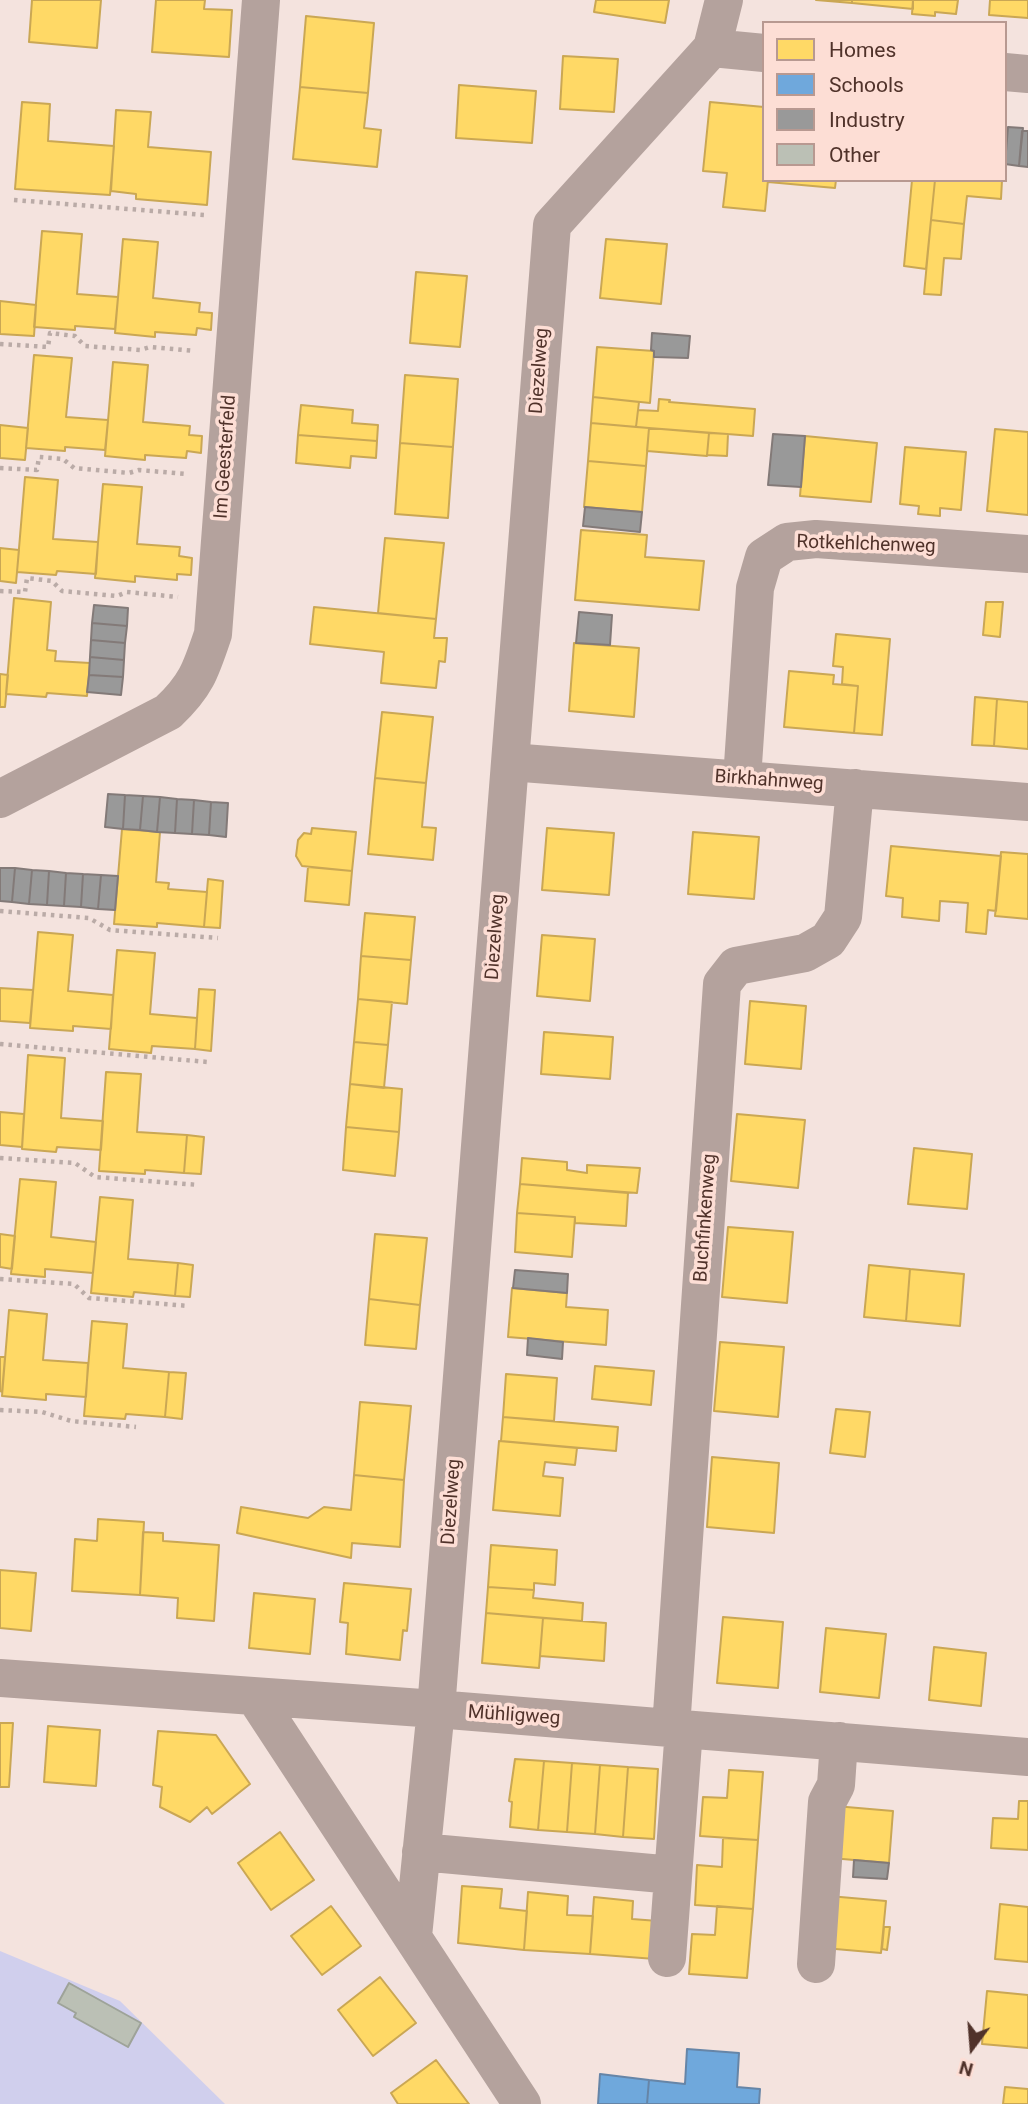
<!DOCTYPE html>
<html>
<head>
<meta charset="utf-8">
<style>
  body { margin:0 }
  #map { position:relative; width:1028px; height:2104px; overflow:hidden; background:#f4e3de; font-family:Roboto,sans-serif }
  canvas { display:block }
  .legend { position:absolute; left:762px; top:21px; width:245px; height:161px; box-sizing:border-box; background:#fdded5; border:2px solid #b89991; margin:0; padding:9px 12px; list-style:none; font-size:21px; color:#50322a }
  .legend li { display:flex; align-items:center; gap:14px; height:35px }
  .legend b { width:35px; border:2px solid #b89991 }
  .north { position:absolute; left:937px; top:2013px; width:70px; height:70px; -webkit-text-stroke:5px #fdded5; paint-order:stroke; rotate:196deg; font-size:19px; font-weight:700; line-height:28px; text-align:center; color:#50322a }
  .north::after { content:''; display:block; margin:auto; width:24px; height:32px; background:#50322a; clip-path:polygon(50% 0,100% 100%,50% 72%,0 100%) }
</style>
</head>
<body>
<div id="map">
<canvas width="1028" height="2104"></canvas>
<ul class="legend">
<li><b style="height:19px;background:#ffd966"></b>Homes</li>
<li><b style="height:19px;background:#6fa8dc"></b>Schools</li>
<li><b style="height:19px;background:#999"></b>Industry</li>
<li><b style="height:19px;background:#bbc0b5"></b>Other</li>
</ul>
<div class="north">N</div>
</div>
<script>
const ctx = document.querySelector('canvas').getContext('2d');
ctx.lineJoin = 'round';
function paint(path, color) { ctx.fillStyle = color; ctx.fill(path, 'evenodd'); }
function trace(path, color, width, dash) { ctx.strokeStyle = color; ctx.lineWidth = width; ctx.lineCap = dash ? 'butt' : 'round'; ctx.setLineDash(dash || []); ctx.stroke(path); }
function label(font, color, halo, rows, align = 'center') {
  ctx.font = font + ' Roboto,sans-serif'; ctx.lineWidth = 7; ctx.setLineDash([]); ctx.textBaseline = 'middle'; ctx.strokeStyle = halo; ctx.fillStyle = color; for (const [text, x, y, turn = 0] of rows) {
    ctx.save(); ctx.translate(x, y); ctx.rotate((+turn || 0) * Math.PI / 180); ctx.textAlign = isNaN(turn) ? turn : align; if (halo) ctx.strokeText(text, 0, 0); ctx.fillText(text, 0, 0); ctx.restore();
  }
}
const green = new Path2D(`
  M0 1951 120 2001 225 2104H0Z`);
const homes = new Path2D(`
  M32 0H101L97 48 29 42Z
  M156 0H205L204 9 232 10 229 57 152 52Z
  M596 0H669L665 23 594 12Z
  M816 0H852V3Z
  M852 0H913V9L852 3Z
  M913 0H958L956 14 935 12V16L912 14Z
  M990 0H1028V18L989 15Z
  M306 16 374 23 368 93 300 87Z
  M563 56 618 59 614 112 560 109Z
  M459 85 536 91 532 143 456 138Z
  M300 87 368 93 364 128 381 130 377 167 293 159Z
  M22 102 50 104 48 141 114 146 110 195 15 189Z
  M710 102 764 107V180H768L765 211 723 207 727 173 703 171Z
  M116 110 151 112 148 147 211 152 207 205 136 199V194L111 191Z
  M768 180H836L835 188 768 182Z
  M912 180H935L926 269 904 266Z
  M935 180H1002L1001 199 967 196 964 224 931 220Z
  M931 220 964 224 961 259 944 258 941 295 924 294Z
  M42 231 82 234 77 294 118 297 115 329 75 326V330L34 327Z
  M123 239 158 242 153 298 200 303 199 312 212 313 211 330 197 328 196 335 155 332V337L115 333Z
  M606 239 667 244 661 304 600 298Z
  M416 272 467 276 460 347 410 343Z
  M0 301 36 305 34 336 0 334Z
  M597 347 654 351 650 403 593 397Z
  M34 355 72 358 66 417 108 420 105 450 65 447V451L26 448Z
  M113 362 148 365 143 422 190 426 189 435 202 436 201 453 187 451 186 458 145 455V460L105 456Z
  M405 375 458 379 453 447 400 443Z
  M593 397 639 402 636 427 591 423Z
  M659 399 670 400 669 402 755 409 753 436 636 427 638 410 658 411Z
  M301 405 353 410 352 423 378 425 377 441 298 435Z
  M591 423 649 428 646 466 588 461Z
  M0 425 28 428 25 460 0 458Z
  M649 428 709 433 707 456 647 451Z
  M995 429 1028 432V515L987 511Z
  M709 433 728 434 727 456 707 455Z
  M298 435 377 441 376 458 351 456 350 468 296 463Z
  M805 436 877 443 871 502 800 496Z
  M400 443 453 447 448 518 395 514Z
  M905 447 966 452 961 510 940 508V516L918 514 919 506 900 504Z
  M588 461 646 466 642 512 584 507Z
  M25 477 58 480 53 539 98 542 96 574 57 571 56 575 17 572Z
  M103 484 142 487 137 544 180 547 179 556 192 558 191 575 177 574V580L135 576V582L95 578Z
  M581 530 647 535 645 557 704 561 699 610 575 600Z
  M385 538 444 543 436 619 378 613Z
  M0 548 19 550 16 583 0 581Z
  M14 598 51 602 47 650 56 651 55 661 90 663 87 696 47 693 46 697 6 694Z
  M986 602H1003L1000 637 983 635Z
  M314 607 436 619 434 638H447L445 662 439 661 436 688 381 683 384 652 310 644Z
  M836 634 890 639 882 735 854 733 858 686 842 684 843 667 833 666Z
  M574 643 639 648 634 717 569 711Z
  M789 671 834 675 833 684 858 686 854 733 784 727Z
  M0 674 8 675 5 707H0Z
  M975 697 997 699 994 746 972 745Z
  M997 699 1028 702V749L994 746Z
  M382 712 433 717 426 783 375 778Z
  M375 778 426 783 422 827 436 828 433 860 368 854Z
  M312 828 356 832 352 871 302 866 296 856 298 840 304 833 311 834Z
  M547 828 614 833 609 895 542 890Z
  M122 829 160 832 156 882 169 883 168 889 207 892 204 927 157 923V927L114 924Z
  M693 832 759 837 754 899 688 894Z
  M891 846 1001 856 996 911 988 910 986 934 966 932 968 903 940 901 939 921 902 917 903 898 886 896Z
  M1001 852 1028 854V919L995 916Z
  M308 867 352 871 349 905 305 901Z
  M208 879 223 881 220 928 204 927Z
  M365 913 415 917 411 960 361 956Z
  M38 932 73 935 68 991 113 995 111 1029 73 1026V1031L30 1028Z
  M542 935 595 939 590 1001 537 996Z
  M117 950 155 953 150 1014 197 1018 195 1049 152 1046 151 1053 109 1049Z
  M361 956 411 960 407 1004 358 999Z
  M0 988 33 990 30 1023 0 1021Z
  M199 989 215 990 211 1051 195 1049Z
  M358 999 392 1002 388 1045 354 1042Z
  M750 1001 806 1006 801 1069 745 1064Z
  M544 1032 613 1037 610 1079 541 1074Z
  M354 1042 388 1045 384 1088 350 1084Z
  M28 1055 65 1058 61 1118 103 1121 101 1150 57 1147 56 1152 22 1149Z
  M106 1072 141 1074 137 1132 187 1135 184 1173 145 1170V1174L99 1171Z
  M350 1084 402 1089 399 1132 346 1127Z
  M0 1112 24 1114 22 1147 0 1145Z
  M737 1114 805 1120 798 1188 731 1181Z
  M346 1127 399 1132 395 1176 343 1170Z
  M187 1135 204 1137 201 1174 184 1173Z
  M914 1148 972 1154 967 1209 908 1204Z
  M522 1158 567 1162V1170L587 1173V1165L640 1168 637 1193 520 1184Z
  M20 1179 56 1182 51 1237 96 1242 93 1273 45 1269V1277L11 1274Z
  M520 1184 628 1193 626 1226 575 1223V1217L517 1213Z
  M100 1197 133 1200 128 1259 178 1263 175 1296 134 1292 133 1297 91 1293Z
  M517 1213 575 1217 572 1257 515 1252Z
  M728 1227 793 1232 787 1303 722 1297Z
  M0 1234 15 1236 12 1269 0 1267Z
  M375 1234 427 1238 420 1305 369 1299Z
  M178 1263 193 1265 190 1297 175 1296Z
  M869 1265 910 1269 906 1321 864 1317Z
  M910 1269 964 1274 960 1326 906 1321Z
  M512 1288 567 1293 566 1307 608 1310 606 1345 508 1337Z
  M369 1299 420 1305 416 1349 365 1345Z
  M9 1310 47 1314 43 1360 88 1363 86 1397 46 1394V1400L2 1396Z
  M92 1321 127 1324 123 1368 169 1372 165 1417 126 1414 125 1419 84 1416Z
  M720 1342 784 1347 778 1417 714 1411Z
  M0 1357H5L2 1392 0 1391Z
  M595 1366 654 1371 651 1405 592 1399Z
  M169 1372 186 1373 182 1419 165 1417Z
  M506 1374 557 1378 554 1421 503 1417Z
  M360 1402 411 1406 404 1480 354 1475Z
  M836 1409 870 1412 865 1457 830 1453Z
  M503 1417 618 1427 616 1451 501 1441Z
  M499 1441 577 1448 575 1465 545 1462 543 1476 563 1478 560 1516 493 1510Z
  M712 1457 779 1463 774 1533 707 1527Z
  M354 1475 404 1480 400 1547 352 1543 351 1558 237 1533 241 1507 308 1518 324 1507 351 1510Z
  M98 1519 144 1522 140 1595 72 1591 75 1539 97 1541Z
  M143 1532 163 1533V1541L219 1545 214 1621 177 1618 178 1598 140 1595Z
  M491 1545 557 1550 555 1585 534 1583V1590L488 1587Z
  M0 1570 36 1573 31 1631 0 1628Z
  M344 1583 411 1589 407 1631 403 1630 400 1660 346 1654 348 1623 340 1622Z
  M488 1587 534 1590 533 1598 583 1603 582 1621 486 1613Z
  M254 1593 315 1599 310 1654 249 1648Z
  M486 1613 543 1618 539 1668 482 1663Z
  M723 1617 783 1622 778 1688 717 1683Z
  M543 1618 606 1623 604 1661 540 1656Z
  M826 1628 886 1634 879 1698 820 1692Z
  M934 1647 986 1653 981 1706 929 1700Z
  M0 1723H13L9 1787H0Z
  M48 1726 100 1730 96 1786 44 1782Z
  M158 1731 216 1735 250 1784 212 1814 207 1807 190 1822 160 1807 162 1787 153 1785Z
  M515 1759 544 1761 538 1830 510 1827 512 1802 509 1801Z
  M544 1761 572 1763 567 1832 538 1830Z
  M572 1763 600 1765 595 1834 567 1832Z
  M600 1765 628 1767 623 1837 595 1834Z
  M628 1767 658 1769 654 1839 623 1837Z
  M729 1770 763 1772 758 1840 700 1836 703 1797 727 1798Z
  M1019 1801H1028V1850L991 1848 993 1818 1018 1819Z
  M835 1806 893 1811 889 1863 831 1858Z
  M280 1832 314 1880 271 1910 238 1863Z
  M723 1838 758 1840 753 1909 695 1905 697 1865 722 1867Z
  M462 1886 502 1889 500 1908 527 1911 524 1950 458 1943Z
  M528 1892 568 1896 567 1915 593 1916 590 1954 524 1950Z
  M829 1896 886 1901 881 1953 824 1948Z
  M594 1897 633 1901 632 1919 658 1921 655 1959 590 1954Z
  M1000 1904 1028 1907V1962L995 1959Z
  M331 1906 361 1946 322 1975 291 1936Z
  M717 1906 753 1909 747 1978 689 1974 692 1934 715 1935Z
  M884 1927H890L887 1950 882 1949Z
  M380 1977 416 2023 373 2056 338 2010Z
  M987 1991 1028 1995V2048L982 2044Z
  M436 2060 469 2104H398L391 2093Z
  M1005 2087 1028 2089V2104H1003Z`);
const schools = new Path2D(`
  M687 2049 739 2053 737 2087 760 2089 759 2104H647L649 2080 685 2084Z
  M600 2074 649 2080 647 2104H598Z`);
const industry = new Path2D(`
  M1008 127 1023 128 1019 166 1005 164Z
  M1022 131H1028V167L1019 166Z
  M652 333 690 336 688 358 654 357V351L651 350Z
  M773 434 805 436 801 487 768 485Z
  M585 507 642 512 640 532 583 526Z
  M94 605 128 608 127 626 92 623Z
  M579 612 612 615 610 645 576 643Z
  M92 623 127 626 125 643 91 640Z
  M91 640 125 643 124 660 90 657Z
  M90 657 124 660 123 677 89 675Z
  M89 675 123 677 121 695 87 692Z
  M108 794 125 795 123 829 105 827Z
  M125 795 143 796 140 830 123 829Z
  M143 796 160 797 157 832 140 830Z
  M160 797 177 799 175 833 157 832Z
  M177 799 194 800 192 834 175 833Z
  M194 800 211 802 209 835 192 834Z
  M211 802 228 803 226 837 209 835Z
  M0 868H15L12 902 0 901Z
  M15 868 32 870 29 904 12 902Z
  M32 870 49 871 47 905 29 904Z
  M49 871 66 873 64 906 47 905Z
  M66 873 83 874 81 907 64 906Z
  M83 874 101 875 98 909 81 907Z
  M101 875 118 876 115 910 98 909Z
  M515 1270 568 1274 567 1293 513 1288Z
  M528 1338 563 1342 562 1359 527 1355Z
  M854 1860 889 1863 887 1879 853 1877Z`);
const building = new Path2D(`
  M69 1983 141 2023 128 2047 74 2017 76 2013 58 2003Z`);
const path = new Path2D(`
  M14 200 205 215
  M0 344 48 347 50 333 75 336 85 346 140 350 150 347 195 351
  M0 468 37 470 39 457 63 459 74 468 129 473 139 470 186 474
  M0 591 25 592 27 578 52 581 62 591 117 596 127 592 178 597
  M0 911 89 918 110 930 218 938
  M0 1044 208 1062
  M0 1158 75 1163 95 1177 199 1185
  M0 1279 74 1284 89 1298 189 1306
  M0 1410 42 1412 71 1421 136 1427`);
const minor = new Path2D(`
  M712 48 764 53
  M1005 72 1028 74
  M510 762 1028 802
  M742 779 755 588 764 557 787 542 816 539 1028 554
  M0 799 168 712C196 686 201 670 213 634L261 0
  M0 1678 436 1709 1028 1757
  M255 1697 522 2104
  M671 1728 722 984 736 966 805 953 828 940 843 917 855 788
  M421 1852 673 1875
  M413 1936 436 1709 552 225 712 48 724 0
  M667 1958 684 1729
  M816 1964 827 1802 836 1785 839 1741`);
const streetNames = [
  ["Diezelweg",540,371,-86],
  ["Im Geesterfeld",226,457,-86],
  ["Rotkehlchenweg",866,545,2],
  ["Birkhahnweg",769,781,4],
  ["Diezelweg",496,937,-86],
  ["Buchfinkenweg",706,1218,-86],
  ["Diezelweg",452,1502,-86],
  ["Mühligweg",514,1716,4]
];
paint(green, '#d0cfed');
paint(homes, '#ffd966');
trace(homes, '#caa754', 2);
paint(schools, '#6fa8dc');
trace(schools, '#6685a7', 2);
paint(industry, '#999');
trace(industry, '#837a78', 2);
paint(building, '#bbc0b5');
trace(building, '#9ea399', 2);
trace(path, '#baaba7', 4.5, [3.5, 5]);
trace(minor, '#b4a29d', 38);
label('19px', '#50322a', '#fdded5', streetNames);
</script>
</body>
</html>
